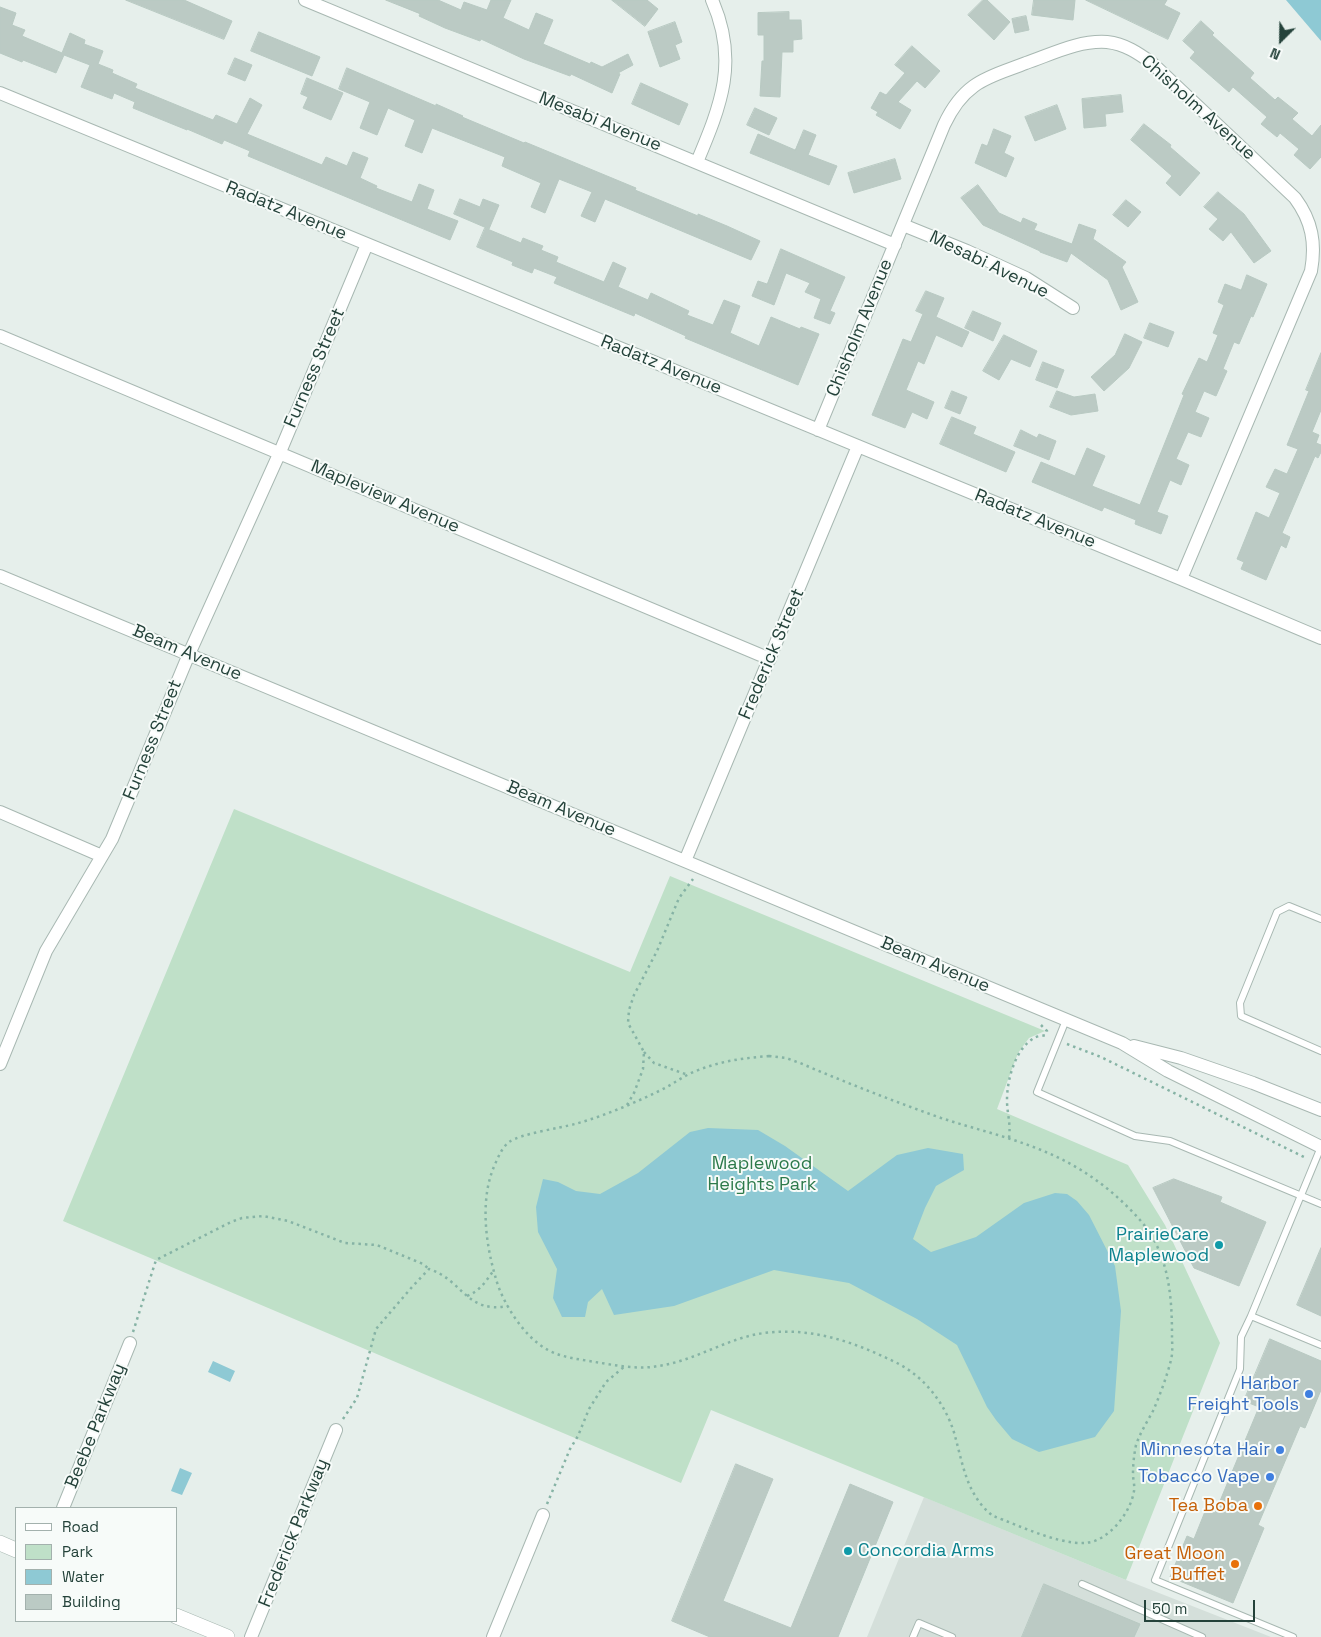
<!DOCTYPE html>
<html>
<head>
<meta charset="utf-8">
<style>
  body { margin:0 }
  #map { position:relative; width:1321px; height:1637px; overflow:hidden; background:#e6efeb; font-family:"Space Grotesk",sans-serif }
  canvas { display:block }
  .legend { position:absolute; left:15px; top:1507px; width:162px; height:115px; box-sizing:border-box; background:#f7fbf9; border:1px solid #a3b1ad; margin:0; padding:6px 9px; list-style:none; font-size:15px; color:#24423a }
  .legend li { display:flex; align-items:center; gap:10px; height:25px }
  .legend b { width:25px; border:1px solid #a3b1ad }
  .north { position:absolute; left:1256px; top:15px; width:50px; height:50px; -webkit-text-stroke:4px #f7fbf9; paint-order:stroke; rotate:203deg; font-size:14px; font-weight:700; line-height:20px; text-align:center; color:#24423a }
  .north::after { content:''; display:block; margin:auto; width:18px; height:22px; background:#24423a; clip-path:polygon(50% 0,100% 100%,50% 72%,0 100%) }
  .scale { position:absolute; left:1144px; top:1600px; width:111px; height:22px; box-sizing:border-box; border:2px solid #24423a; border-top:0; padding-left:6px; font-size:15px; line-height:18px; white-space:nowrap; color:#24423a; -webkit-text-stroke:4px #f7fbf9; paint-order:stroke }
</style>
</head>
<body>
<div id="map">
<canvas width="1321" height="1637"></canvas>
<ul class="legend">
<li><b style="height:6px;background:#fff"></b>Road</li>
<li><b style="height:14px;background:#bfe0c8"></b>Park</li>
<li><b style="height:14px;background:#8ec9d4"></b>Water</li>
<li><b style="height:14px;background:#bbcac4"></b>Building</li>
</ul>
<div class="north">N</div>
<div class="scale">50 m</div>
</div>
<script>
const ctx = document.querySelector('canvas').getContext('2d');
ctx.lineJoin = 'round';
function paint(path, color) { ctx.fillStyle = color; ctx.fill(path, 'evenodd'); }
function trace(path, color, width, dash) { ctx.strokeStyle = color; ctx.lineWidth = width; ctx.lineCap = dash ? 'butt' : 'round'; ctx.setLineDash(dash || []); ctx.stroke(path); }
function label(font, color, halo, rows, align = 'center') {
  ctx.font = font + ' "Space Grotesk",sans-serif'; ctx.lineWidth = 4; ctx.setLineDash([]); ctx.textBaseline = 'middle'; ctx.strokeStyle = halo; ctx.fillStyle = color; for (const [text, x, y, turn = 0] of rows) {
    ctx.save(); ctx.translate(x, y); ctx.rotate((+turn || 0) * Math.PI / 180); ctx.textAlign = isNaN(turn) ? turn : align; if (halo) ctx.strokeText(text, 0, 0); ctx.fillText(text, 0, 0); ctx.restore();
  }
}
const built = new Path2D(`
  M924 1497 1126 1580 1271 1637H867Z`);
const green = new Path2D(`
  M234 809 630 972 670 876 1045 1031 1029 1038 1018 1053 997 1109 1128 1165 1165 1225 1220 1343 1126 1580 711 1410 681 1483 63 1221Z`);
const water = new Path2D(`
  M1286 0H1321V41Z
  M708 1128 758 1130 785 1146 848 1191 897 1155 928 1148 963 1154 964 1170 936 1186 925 1208 913 1239 931 1252 976 1237 1024 1203 1055 1193 1067 1194 1077 1201 1089 1215 1115 1266 1121 1311 1114 1411 1095 1437 1039 1452 1012 1439 996 1420 987 1407 957 1345 917 1319 849 1283 774 1270 674 1306 614 1315 602 1289 588 1302 585 1317H562L553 1298 557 1269 538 1232 536 1207 543 1179 558 1182 576 1191 600 1194 638 1173 690 1132Z
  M213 1361 235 1371 230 1382 208 1372Z
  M180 1468 192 1473 182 1495 171 1491Z`);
const building = new Path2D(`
  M126 0H184L232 21 224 39Z
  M386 0H438L461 10 464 2 487 10 491 0H511L503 18 529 30 536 13 553 20 543 44 590 64 591 62 602 67 628 54 633 65 618 73 620 74 612 93 571 74 570 76 524 59 481 39 480 41 445 28 419 16 420 14Z
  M612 0H647L658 9 645 26Z
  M983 0H987L1010 22 994 40 968 15Z
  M1034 0H1075L1073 20 1032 15Z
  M1086 0H1167L1164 5 1180 13 1168 39Z
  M0 7 16 13 12 25 25 30 22 36 62 53 70 33 85 40 84 44 103 51 98 64 113 70 112 73 137 84 135 88 213 120 216 115 237 124 250 98 262 105 247 134 322 165 326 157 347 166 353 152 368 158 360 178 377 186 376 188 412 202 419 184 434 190 427 209 458 221 450 240 248 156 250 151 224 140 222 144 187 129V130L133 108 135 102 114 93 112 99 81 87 90 65 64 55 56 73 23 60 22 62 0 53Z
  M789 12V20H801L802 39 793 40V52H782L780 97 760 96 762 61H764V35H758V13Z
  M1026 16 1029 30 1015 33 1012 19Z
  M1201 21 1214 33 1212 35 1254 73 1250 78 1275 100 1278 97 1298 113 1292 119 1312 136 1321 125V157L1310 169 1294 155 1299 149 1280 133 1277 137 1261 124 1267 117 1233 87 1229 92 1190 58 1195 52 1183 41Z
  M675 22 682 42 675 45 680 59 660 67 648 32Z
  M259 32 320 57 312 76 251 51Z
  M912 46 940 71 925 88 917 81 898 102 911 110 900 129 876 115 878 112 871 108 880 92 886 95 905 73 895 65Z
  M235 58 252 65 245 81 228 74Z
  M347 68 436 106V104L463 116 462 117 524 143 525 142 636 188 635 190 698 216V214L727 226 760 241 751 260 605 199 595 222 581 216 592 192 559 179 545 213 531 207 541 183 502 166 505 157 432 128 422 153 405 146 415 120 388 108 377 135 360 128 370 102 339 89Z
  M307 78 343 93 331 120 303 108 308 97 301 94Z
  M641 83 688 104 679 125 632 104Z
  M1121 95 1123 112 1105 114 1106 126 1084 128 1082 99Z
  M1057 105 1066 129 1035 141 1025 117Z
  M755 108 777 118 769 135 747 125Z
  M1144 124 1171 145 1170 147 1200 173 1180 196 1166 183 1172 176 1131 140Z
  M994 129 1011 136 1004 153 1014 158 1006 177 975 163 982 144 987 146Z
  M804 130 816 135 808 155 837 166 829 185 750 153 758 134 795 150Z
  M895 159 901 179 854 193 848 173Z
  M978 185 999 213 1021 223 1023 218 1037 224 1034 230 1072 244 1079 224 1096 230 1093 239 1126 262 1122 267 1138 302 1121 310 1108 280 1071 253 1067 262 1040 252V251L983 225 961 198Z
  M1218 192 1244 214 1271 251 1254 263 1231 232 1223 241 1209 229 1218 219 1204 207Z
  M460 199 480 207 483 199 499 205 489 229 454 214Z
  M1126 200 1141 212 1128 227 1113 215Z
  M485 228 521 243 523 238 543 246 541 250 558 257 556 262 604 282 613 262 626 268 618 287 648 300 651 293 689 311 687 315 713 325 724 300 740 306 730 333 759 346 771 317 800 329 801 327 819 334 798 385 685 338 686 336 635 313 634 316 554 283 557 277 534 268 532 273 512 265 513 262 477 247Z
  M781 249 845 277 830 311 835 313 830 324 814 318 821 299 805 292 810 283 786 273 774 305 752 296 758 281 767 284Z
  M1247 275 1267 284 1253 317 1251 316 1239 344 1234 342 1223 369 1227 371 1216 396 1204 391 1195 412 1209 418 1201 437 1188 432 1176 459 1189 465 1181 485 1170 480 1157 512 1168 516 1161 534 1135 524 1136 520 1104 507 1102 511 1032 482 1041 462 1075 476 1087 448 1105 456 1092 486 1140 505 1184 395 1182 394 1199 358 1207 362 1218 335 1213 333 1224 305 1218 302 1225 284 1241 290Z
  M926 291 944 298 936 317 969 332 962 347 936 335 924 364 918 361 906 390 934 402 927 419 912 412 905 428 872 415 903 339 911 342 923 314 916 311Z
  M973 311 1001 323 993 341 965 328Z
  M1150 323 1174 332 1168 347 1144 338Z
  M1125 334 1142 342 1129 368 1104 391 1091 377 1115 355Z
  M1004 335 1037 351 1030 367 1011 359 999 380 983 371Z
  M1321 353V410L1312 432 1319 435 1316 443 1321 445V452L1318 458 1315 456 1282 533 1290 537 1286 548 1281 545 1266 580 1241 569 1244 562 1237 559 1256 512 1269 518 1280 493 1266 487 1275 469 1287 474 1298 449 1287 445 1309 391 1306 390Z
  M1043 362 1064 370 1057 388 1036 380Z
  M952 391 967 397 960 414 945 408Z
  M1057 391 1074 397 1095 394 1098 411 1071 415 1050 407Z
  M952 417 976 427 973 434 1015 452 1006 472 940 444Z
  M1021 430 1037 438 1039 434 1056 441 1049 460 1014 446Z
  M1174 1179 1222 1197 1220 1202 1266 1222 1239 1286 1194 1268 1153 1188Z
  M1321 1248V1316L1297 1305Z
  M1270 1339 1321 1361V1390L1305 1428 1300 1426 1258 1525 1264 1528 1233 1603 1170 1577 1187 1536 1194 1539 1206 1509 1215 1513 1259 1407 1244 1401Z
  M736 1464 773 1479 723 1601 791 1628 850 1484 893 1502 838 1637H710L672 1621Z
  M1044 1584 1140 1624 1134 1637H1022Z`);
const path = new Path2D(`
  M1041 1025 1047 1031 1046 1035
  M1067 1044 1101 1057 1306 1158
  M644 1052 654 1063 688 1075
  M769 1056 786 1058 800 1063C847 1083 893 1101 941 1118 981 1131 1023 1140 1061 1159 1090 1173 1118 1195 1140 1220 1168 1252 1172 1293 1172 1335 1172 1343 1173 1352 1171 1360 1167 1376 1160 1395 1153 1411 1147 1422 1140 1433 1136 1445 1134 1455 1133 1464 1133 1474 1133 1480 1135 1486 1134 1491 1131 1510 1115 1532 1097 1540 1072 1552 1019 1525 993 1516 967 1496 963 1465 955 1436 947 1406 925 1377 897 1363 854 1342 813 1327 764 1333 727 1338 695 1361 658 1366 638 1370 614 1365 595 1362 579 1359 563 1358 548 1350 525 1338 503 1304 496 1279 485 1242 479 1195 497 1160 500 1153 503 1147 509 1142 520 1134 560 1128 575 1124 604 1116 632 1104 659 1091 672 1085 683 1076 696 1071 720 1061 744 1058 769 1056Z
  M627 1105 634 1093 643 1069 644 1052 628 1023 629 1010 634 995 657 951 679 898 693 879
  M1009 1138C1011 1123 1007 1114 1007 1100 1007 1080 1015 1049 1034 1038 1037 1036 1042 1036 1046 1035
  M467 1296C480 1291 486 1281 494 1270
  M133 1332 156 1260 231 1222 242 1218 263 1216 288 1221 345 1243 377 1245 423 1264 429 1269
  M343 1419 357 1398 376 1329 412 1287 429 1269C463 1280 466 1314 508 1306
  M547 1504 570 1449 578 1436 589 1409 606 1382 625 1366`);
const service = new Path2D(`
  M1321 919 1289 906 1277 912 1240 1003 1241 1016 1321 1051
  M1066 1020 1037 1092 1135 1136 1170 1141 1321 1204
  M1321 1147 1251 1316 1321 1345
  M1251 1316 1241 1337 1240 1369 1155 1580 1293 1637
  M1082 1584 1202 1637
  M913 1637 919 1623 952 1637`);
const minor = new Path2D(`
  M305 0 895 245
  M0 93 1181 579 1321 638
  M697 162C721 105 739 61 712 0
  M903 225 967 251 1026 278 1073 308
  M0 336 770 659
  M818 430 944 125C951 110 960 96 974 86 989 75 1009 70 1026 63 1052 54 1079 40 1107 42 1125 44 1138 53 1152 63L1295 198C1312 221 1316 243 1311 271L1181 579
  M0 576 1122 1043 1168 1071 1321 1147
  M0 812 102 856
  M685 861 858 446
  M1134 1046 1181 1058 1253 1083 1321 1110
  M0 1064 46 951 112 839 189 654 280 452 367 244
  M63 1508 130 1343
  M251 1637 336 1430
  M493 1637 543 1515`);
const tertiary = new Path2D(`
  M0 1543 16 1550
  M176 1616 227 1637`);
const markers = [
  [1219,1245,5,"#0f9aa8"],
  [1309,1394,5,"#3f7fe0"],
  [1280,1450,5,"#3f7fe0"],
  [1270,1477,5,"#3f7fe0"],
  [1258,1506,5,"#e8710a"],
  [848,1551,5,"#0f9aa8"],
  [1235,1564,5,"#e8710a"]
];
const streetNames = [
  ["Chisholm Avenue",1198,108,42],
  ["Mesabi Avenue",600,122,22],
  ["Radatz Avenue",286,211,22],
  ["Mesabi Avenue",989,265,26],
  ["Chisholm Avenue",860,328,-68],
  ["Radatz Avenue",661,365,22],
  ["Furness Street",315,368,-67],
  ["Mapleview Avenue",385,497,23],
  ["Radatz Avenue",1035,519,22],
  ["Beam Avenue",187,653,23],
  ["Frederick Street",772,654,-67],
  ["Furness Street",153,740,-68],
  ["Beam Avenue",561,809,23],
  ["Beam Avenue",935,965,23],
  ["Beebe Parkway",96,1426,-68],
  ["Frederick Parkway",294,1533,-68]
];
const parkNames = [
  ["Maplewood",762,1164],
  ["Heights Park",762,1185]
];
const cultureNames = [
  ["PrairieCare",1209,1235],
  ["Maplewood",1209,1256],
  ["Concordia Arms",858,1551,"left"]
];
const shopNames = [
  ["Harbor",1299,1384],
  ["Freight Tools",1299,1405],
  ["Minnesota Hair",1270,1450],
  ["Tobacco Vape",1260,1477]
];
const foodNames = [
  ["Tea Boba",1248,1506],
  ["Great Moon",1225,1554],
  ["Buffet",1225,1575]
];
paint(built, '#d4dfda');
paint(green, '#bfe0c8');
paint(water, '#8ec9d4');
paint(building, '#bbcac4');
trace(building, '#b8c9c2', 1);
trace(service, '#a8b8b2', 8);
trace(minor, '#a8b8b2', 14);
trace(tertiary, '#a8b8b2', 16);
trace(path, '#86b3a5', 2.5, [2.5, 4]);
trace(service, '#fff', 6);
trace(minor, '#fff', 12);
trace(tertiary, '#fff', 15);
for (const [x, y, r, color] of markers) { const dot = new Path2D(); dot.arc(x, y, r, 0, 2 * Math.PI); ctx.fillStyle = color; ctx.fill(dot); trace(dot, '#f7fbf9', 2); }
label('18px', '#24423a', '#f7fbf9', streetNames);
label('18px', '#2d7a4b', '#f7fbf9', parkNames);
label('18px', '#0d838f', '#f7fbf9', cultureNames, 'right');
label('18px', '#366cbe', '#f7fbf9', shopNames, 'right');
label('18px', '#c56008', '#f7fbf9', foodNames, 'right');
</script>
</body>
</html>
